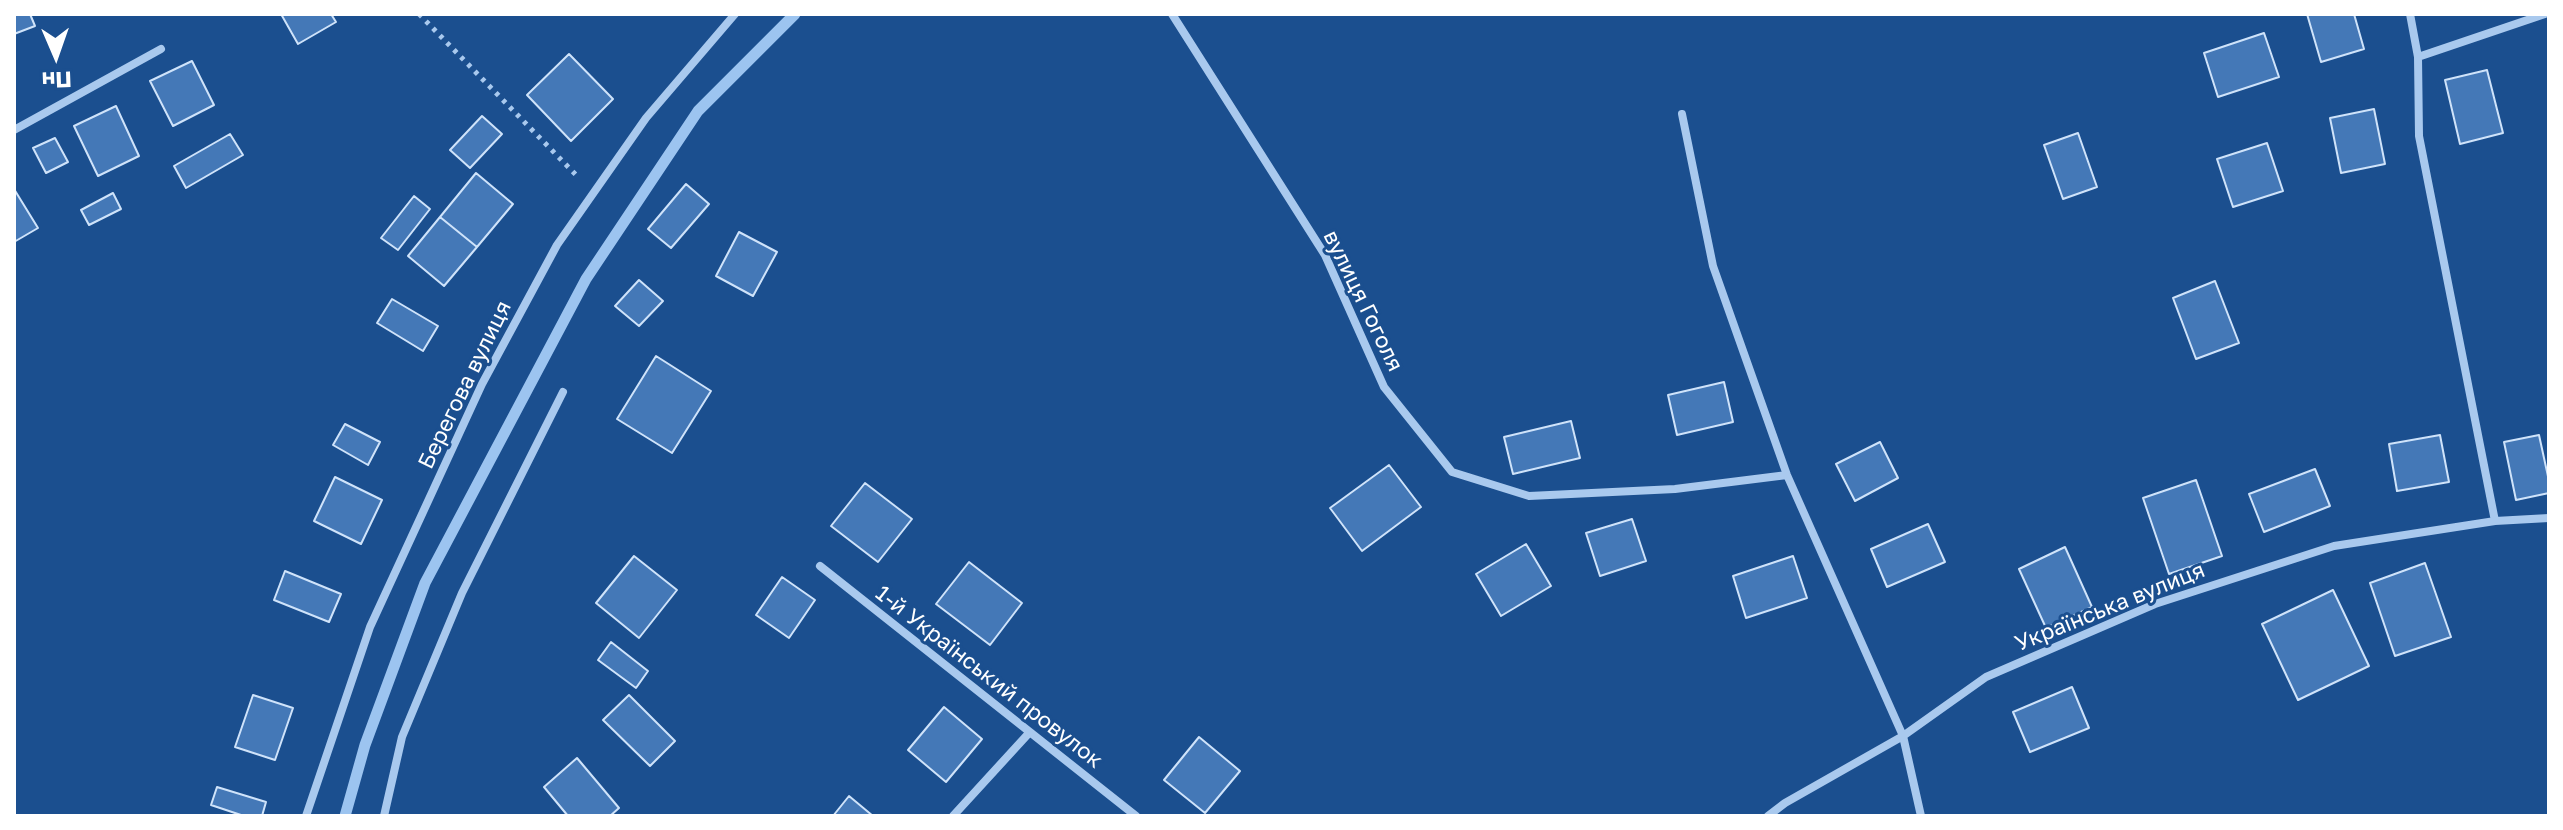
<!DOCTYPE html>
<html>
<head>
<meta charset="utf-8">
<style>
  body { margin:0 }
  #map { position:relative; width:2563px; height:830px; overflow:hidden; background:#1b4f8f; font-family:"Golos Text",sans-serif }
  canvas { display:block }
  .frame { position:absolute; inset:0; border:16px solid #fff; pointer-events:none }
  .north { position:absolute; left:16px; top:16px; width:80px; height:80px; -webkit-text-stroke:6px #1b4f8f; paint-order:stroke; rotate:178deg; font-size:22px; font-weight:700; line-height:32px; text-align:center; color:#fff }
  .north::after { content:''; display:block; margin:auto; width:28px; height:36px; background:#fff; clip-path:polygon(50% 0,100% 100%,50% 72%,0 100%) }
</style>
</head>
<body>
<div id="map">
<canvas width="2563" height="830"></canvas>
<div class="frame"></div>
<div class="north">Пн</div>
</div>
<script>
const ctx = document.querySelector('canvas').getContext('2d');
ctx.lineJoin = 'round';
function trace(path, color, width, dash) { ctx.strokeStyle = color; ctx.lineWidth = width; ctx.lineCap = dash ? 'butt' : 'round'; ctx.setLineDash(dash || []); ctx.stroke(path); }
function paint(path, color) { ctx.fillStyle = color; ctx.fill(path, 'evenodd'); }
function label(font, color, halo, rows, align = 'center') {
  ctx.font = font + ' "Golos Text",sans-serif'; ctx.lineWidth = 6; ctx.setLineDash([]); ctx.textBaseline = 'middle'; ctx.strokeStyle = halo; ctx.fillStyle = color; for (const [text, x, y, turn = 0] of rows) {
    ctx.save(); ctx.translate(x, y); ctx.rotate((+turn || 0) * Math.PI / 180); ctx.textAlign = isNaN(turn) ? turn : align; if (halo) ctx.strokeText(text, 0, 0); ctx.fillText(text, 0, 0); ctx.restore();
  }
}
const stream = new Path2D(`
  M345 816 365 745 425 583 586 279 698 111 795 14`);
const building = new Path2D(`
  M14 14H30L35 26 14 34Z
  M281 14H331L336 22 298 44Z
  M2307 14H2354L2364 49 2321 62Z
  M2264 33 2279 77 2218 97 2204 53Z
  M569 54 613 99 571 141 527 95Z
  M192 61 214 105 173 126 150 81Z
  M2487 70 2503 133 2460 144 2445 80Z
  M116 106 139 156 98 176 74 126Z
  M2374 109 2385 164 2341 173 2330 118Z
  M482 116 502 134 470 168 450 150Z
  M2078 133 2097 187 2063 199 2044 145Z
  M230 134 243 155 186 188 174 166Z
  M55 138 68 162 46 173 33 148Z
  M2267 143 2283 191 2233 207 2217 159Z
  M476 173 513 204 477 247 440 217Z
  M686 184 709 204 671 248 648 229Z
  M14 189 38 228 14 242Z
  M113 193 121 209 89 225 81 210Z
  M414 196 430 209 398 250 381 238Z
  M440 217 477 247 444 286 408 256Z
  M739 232 777 252 753 296 716 276Z
  M639 280 663 301 639 326 615 306Z
  M2215 281 2239 343 2196 359 2173 298Z
  M392 299 438 326 423 351 377 323Z
  M656 356 711 391 672 453 617 419Z
  M1724 382 1733 422 1677 435 1668 395Z
  M1571 421 1580 458 1513 474 1504 437Z
  M345 424 380 442 368 465 333 445Z
  M2440 435 2449 482 2397 491 2389 444Z
  M2539 435 2549 481V493L2516 500 2504 442Z
  M1880 442 1898 478 1855 501 1836 464Z
  M1389 465 1421 507 1362 551 1330 508Z
  M2315 469 2330 506 2264 532 2249 494Z
  M335 477 382 500 361 544 314 521Z
  M2196 480 2222 556 2169 574 2143 498Z
  M865 483 912 519 878 562 831 526Z
  M1632 519 1646 561 1600 576 1586 533Z
  M1928 524 1945 562 1887 587 1871 549Z
  M1526 544 1551 586 1501 616 1476 574Z
  M2065 547 2092 607 2046 628 2019 569Z
  M634 556 677 590 639 638 596 603Z
  M1793 556 1807 598 1746 618 1733 576Z
  M969 562 1022 603 990 645 936 604Z
  M2425 563 2451 637 2395 656 2370 583Z
  M285 571 341 594 329 622 274 600Z
  M782 577 815 600 789 638 756 615Z
  M2333 590 2369 666 2298 700 2262 624Z
  M611 642 648 671 636 688 598 660Z
  M2072 687 2089 728 2030 752 2013 712Z
  M253 695 293 708 275 760 235 747Z
  M629 695 675 741 650 766 603 720Z
  M944 707 982 739 946 782 908 750Z
  M1199 737 1240 771 1205 813 1164 780Z
  M577 758 619 808 610 816H568L544 787Z
  M217 787 266 802 262 816H244L211 805Z
  M849 796 873 816H833Z`);
const path = new Path2D(`
  M419 14 578 177`);
const minor = new Path2D(`
  M1172 14 1325 255 1384 387 1452 472 1529 496 1675 489 1787 475
  M2410 14 2418 57 2545 14
  M2418 57 2419 136 2495 521
  M1682 114 1713 266 1787 475 1903 736 1921 816
  M14 130 161 49
  M820 566 1136 816
  M306 816 370 627 482 384 557 245 646 118 735 14
  M384 816 402 737 462 593 563 392
  M953 816 1029 733
  M1768 816 1785 803 1903 736 1986 677 2155 604 2334 546 2495 521 2549 518`);
const streetNames = [
  ["вулиця Гоголя",1363,301,64],
  ["Берегова вулиця",465,385,-64],
  ["Українська вулиця",2110,607,-22],
  ["1-й Український провулок",989,677,38]
];
trace(stream, '#9cc4f0', 11);
paint(building, '#4478b7');
trace(building, '#cfe3fa', 2);
trace(path, '#a9c9ee', 5, [4, 6]);
trace(minor, '#a9c9ee', 8);
label('22px', '#fff', '#1b4f8f', streetNames);
</script>
</body>
</html>
